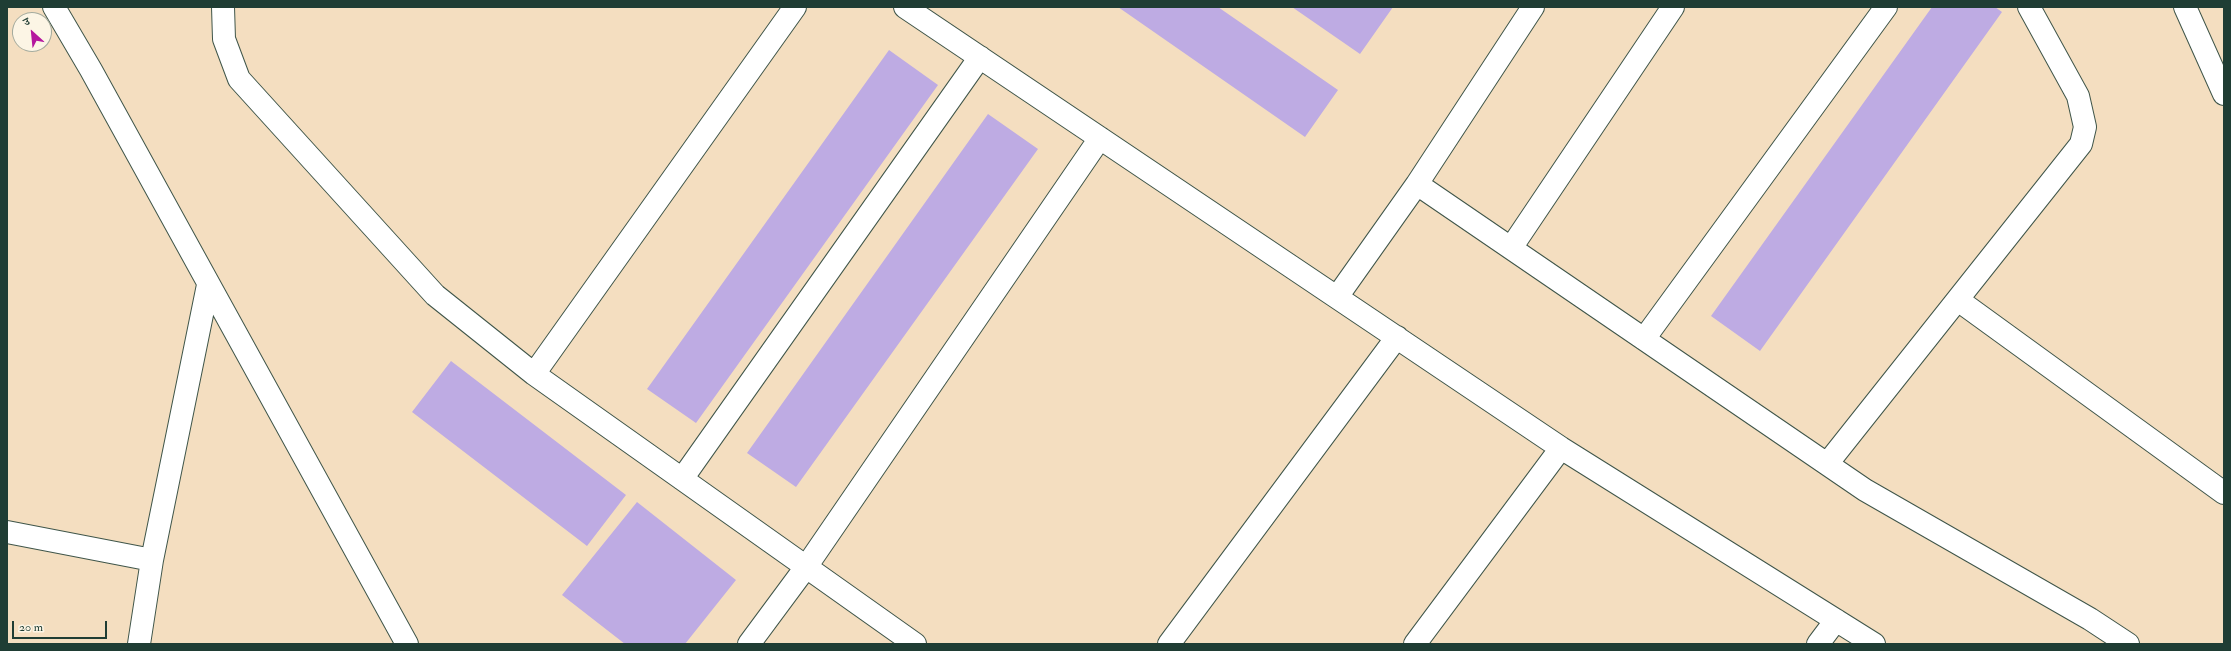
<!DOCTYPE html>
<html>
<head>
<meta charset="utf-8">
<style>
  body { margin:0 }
  #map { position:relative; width:2231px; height:651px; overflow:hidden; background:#f4dec0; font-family:"IM FELL Double Pica","Noto Serif Devanagari",serif }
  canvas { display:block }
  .frame { position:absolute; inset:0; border:8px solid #1f3d34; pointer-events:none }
  .north { position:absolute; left:12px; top:12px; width:40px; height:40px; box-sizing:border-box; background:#fcf5e5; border:1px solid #a4ab9e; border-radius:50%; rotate:333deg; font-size:11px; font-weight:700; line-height:16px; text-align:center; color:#1f3d34 }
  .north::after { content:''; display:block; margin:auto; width:14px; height:18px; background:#b5179e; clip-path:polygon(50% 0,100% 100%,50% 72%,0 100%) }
  .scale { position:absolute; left:12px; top:621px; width:95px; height:18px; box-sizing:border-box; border:2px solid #1f3d34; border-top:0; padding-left:5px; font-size:12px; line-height:14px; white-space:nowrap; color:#1f3d34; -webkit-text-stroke:3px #fcf5e5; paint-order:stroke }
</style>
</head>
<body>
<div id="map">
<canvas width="2231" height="651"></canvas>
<div class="frame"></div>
<div class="north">उ</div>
<div class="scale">20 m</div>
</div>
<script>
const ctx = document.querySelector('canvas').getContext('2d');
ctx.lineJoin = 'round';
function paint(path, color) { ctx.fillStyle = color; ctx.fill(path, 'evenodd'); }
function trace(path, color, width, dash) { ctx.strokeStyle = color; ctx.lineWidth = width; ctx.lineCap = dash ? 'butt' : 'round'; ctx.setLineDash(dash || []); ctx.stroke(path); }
const building = new Path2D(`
  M1118 7H1218L1338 90 1305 137Z
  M1292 7H1393L1360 54Z
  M1932 7H1995L2002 12 1760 351 1711 316Z
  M889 50 938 85 696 423 647 389Z
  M988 114 1038 149 796 487 747 453Z
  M451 361 626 495 587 546 412 412Z
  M637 502 736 580 685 644H625L562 595Z`);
const minor = new Path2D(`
  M54 7 91 70 407 644
  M223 7 224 39 239 79 435 295 534 374 915 644
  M905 7 1561 448 1874 644
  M2185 7 2224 94
  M1417 184 1865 490 2090 619 2128 644
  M1511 248 1673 7
  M1337 297 1417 184 1533 7
  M1958 300 2224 493
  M1644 339 1886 7
  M534 374 795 7
  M1827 464 2081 144 2085 127 2078 96 2029 7
  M682 479 980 57
  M7 532 152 560
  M139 644 152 560 208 285
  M749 644 806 567 1100 138
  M1169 644 1397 337
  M1415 644 1561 448
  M1818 644 1836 620`);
paint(building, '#beabe3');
trace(minor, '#3f5549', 24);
trace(minor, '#fff', 22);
</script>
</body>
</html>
